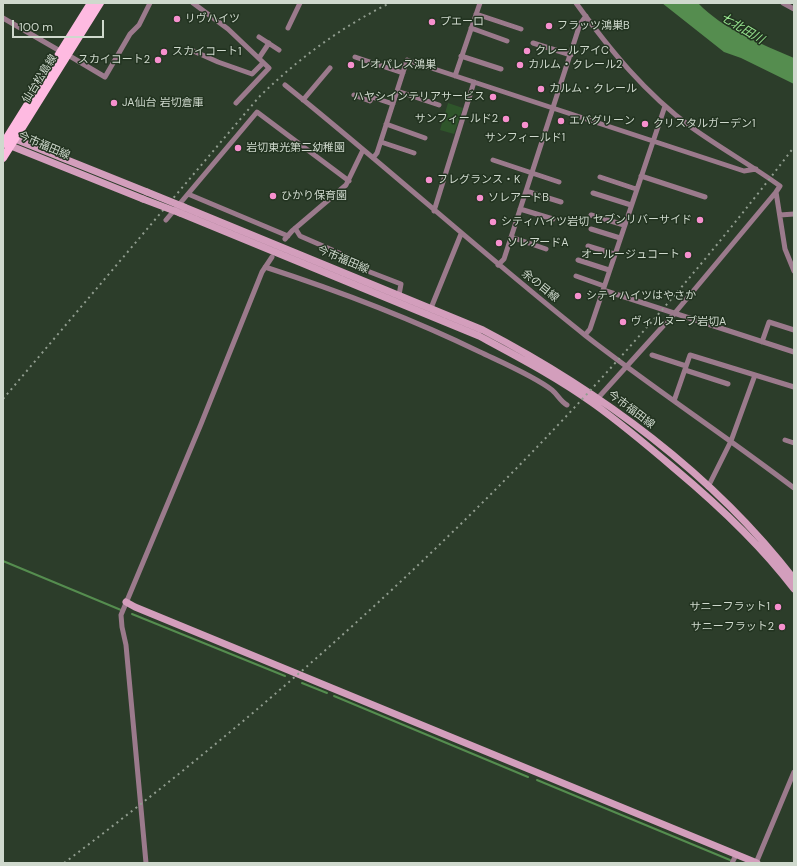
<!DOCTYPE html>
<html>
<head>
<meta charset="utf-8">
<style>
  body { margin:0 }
  #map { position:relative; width:797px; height:866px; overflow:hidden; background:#2c3d2a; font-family:"DM Sans",sans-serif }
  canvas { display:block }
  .frame { position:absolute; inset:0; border:4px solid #cfd9cd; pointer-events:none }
  .scale { position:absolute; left:12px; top:20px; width:92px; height:18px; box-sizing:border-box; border:2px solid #cfd9cd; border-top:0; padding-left:5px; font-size:12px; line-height:14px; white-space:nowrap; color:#cfd9cd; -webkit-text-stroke:3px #223320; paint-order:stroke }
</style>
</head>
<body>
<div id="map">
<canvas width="797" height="866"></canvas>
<div class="frame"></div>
<div class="scale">100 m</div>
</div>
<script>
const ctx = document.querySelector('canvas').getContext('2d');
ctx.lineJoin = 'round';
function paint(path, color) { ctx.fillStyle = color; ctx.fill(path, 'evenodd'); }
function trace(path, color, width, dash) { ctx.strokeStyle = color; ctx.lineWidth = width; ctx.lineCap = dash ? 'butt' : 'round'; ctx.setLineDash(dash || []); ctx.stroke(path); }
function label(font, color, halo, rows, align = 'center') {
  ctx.font = font + ' "DM Sans","Noto Sans JP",sans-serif'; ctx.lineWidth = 3; ctx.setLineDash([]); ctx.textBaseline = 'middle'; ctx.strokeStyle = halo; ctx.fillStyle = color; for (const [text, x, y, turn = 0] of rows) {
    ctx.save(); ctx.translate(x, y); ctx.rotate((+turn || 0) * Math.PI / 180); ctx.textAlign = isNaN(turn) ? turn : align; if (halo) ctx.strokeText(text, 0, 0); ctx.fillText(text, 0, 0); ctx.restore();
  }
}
const green = new Path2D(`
  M448 103 463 108 454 134 440 130Z`);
const water = new Path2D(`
  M662 3H698C724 30 760 43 794 58V84L741 58 724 52Z`);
const stream = new Path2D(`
  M3 561 121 610
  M132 614 285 676
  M302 683 327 693
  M334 696 528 777
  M537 780 730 860`);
const street = new Path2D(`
  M193 3 228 29 269 68 236 103
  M576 3C610 50 645 93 691 127 720 148 751 165 780 186L776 192 785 249 794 271
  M783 3 794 9
  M476 14 521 29
  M3 18 60 51
  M288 28 300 3
  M471 28 507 41
  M259 37 279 50
  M533 43 571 55
  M189 49 218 62 252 74 263 63
  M68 55 105 77 130 34 139 25 150 3
  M461 56 501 69
  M355 57 403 73
  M259 58 269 43
  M455 76 480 3
  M285 85C387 167 484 255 586 336 654 389 726 436 794 488
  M397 91 439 105
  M354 95 370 101 372 97 393 104
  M303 100 330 68
  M386 124 425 138
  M381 142 414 153
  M373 158 377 153 407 60 744 171 756 169
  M493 160 559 182
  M641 176 705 197
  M600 177 636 189
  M526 191 561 202
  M593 193 631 205
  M188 194 288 236
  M520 209 553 219
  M434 211 474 82
  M591 215 624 225
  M780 215 794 214
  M166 220 257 112 349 181
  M295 228 300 236 346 256 357 267 401 284 399 295
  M591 229 620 238
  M511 237 546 249
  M285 239 292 231 346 185 363 150
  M588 246 614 254
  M578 260 609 270
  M498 265 504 259 580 24 586 16
  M265 267C339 291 410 318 480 352 501 362 534 376 552 390 558 395 560 401 567 405
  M576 276 604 286
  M603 290 794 352
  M431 308 461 234
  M585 335 590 329 665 106
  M762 342 769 322 794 330
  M652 355 686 366
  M685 370 728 384
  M598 398 674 314 776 192
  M674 401 690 355 755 375
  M785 440 794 443
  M708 487 731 441 755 375 794 387
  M146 863 126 645 122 627 121 615 201 424 262 272 272 257
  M732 863 736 855
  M756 863 794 772`);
const secondary = new Path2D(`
  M10 139H15L147 192
  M9 142 11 146 143 199
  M184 207 483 330C600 391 713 474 794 579
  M180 213 479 336C518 357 558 378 594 404 622 424 648 446 675 469 718 505 760 544 794 589
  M126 602 135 607 757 863`);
const primary = new Path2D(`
  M3 144 91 3
  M3 158 100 3`);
const rail = new Path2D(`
  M3 399 259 97C298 59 341 27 390 3
  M64 863C340 656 585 422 794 147`);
const secondaryBridge = new Path2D(`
  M147 192 184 207
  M143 199 180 213`);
const markers = [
  [177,19,4,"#f790ce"],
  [432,22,4,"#f790ce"],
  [549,26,4,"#f790ce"],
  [527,51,4,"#f790ce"],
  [164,52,4,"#f790ce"],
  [158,60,4,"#f790ce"],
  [351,65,4,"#f790ce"],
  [520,65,4,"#f790ce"],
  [541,89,4,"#f790ce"],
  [493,97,4,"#f790ce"],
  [114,103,4,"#f790ce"],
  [506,119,4,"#f790ce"],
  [561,121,4,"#f790ce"],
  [645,124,4,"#f790ce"],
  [525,125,4,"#f790ce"],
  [238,148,4,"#f790ce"],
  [429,180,4,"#f790ce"],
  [273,196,4,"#f790ce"],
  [480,198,4,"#f790ce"],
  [700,220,4,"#f790ce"],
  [493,222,4,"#f790ce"],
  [499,243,4,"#f790ce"],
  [688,255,4,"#f790ce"],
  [578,296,4,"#f790ce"],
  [623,322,4,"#f790ce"],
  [778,607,4,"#f790ce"],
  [782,627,4,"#f790ce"]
];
const poiNames = [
  ["リヴハイツ",185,19],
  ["プエーロ",440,22],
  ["フラッツ鴻巣B",557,26],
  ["クレールアイC",535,51],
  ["スカイコート1",172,52],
  ["スカイコート2",150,60,"right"],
  ["レオパレス鴻巣",359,65],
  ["カルム・クレール2",528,65],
  ["カルム・クレール",549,89],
  ["ハヤシインテリアサービス",485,97,"right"],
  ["JA仙台 岩切倉庫",122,103],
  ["サンフィールド2",498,119,"right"],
  ["エバグリーン",569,121],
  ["クリスタルガーデン1",653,124],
  ["サンフィールド1",525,138,"center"],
  ["岩切東光第二幼稚園",246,148],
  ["フレグランス・K",437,180],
  ["ひかり保育園",281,196],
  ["ソレアードB",488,198],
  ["セブンリバーサイド",692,220,"right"],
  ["シティハイツ岩切",501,222],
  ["ソレアードA",507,243],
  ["オールージュコート",680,255,"right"],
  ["シティハイツはやさか",586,296],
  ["ヴィルヌーブ岩切A",631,322],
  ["サニーフラット1",770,607,"right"],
  ["サニーフラット2",774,627,"right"]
];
const streetNames = [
  ["仙台松島線",40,79,-58],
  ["今市福田線",44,146,23],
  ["今市福田線",343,260,23],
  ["余の目線",540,286,39],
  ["今市福田線",631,410,37]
];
const waterNames = [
  ["七北田川",742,29,31]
];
paint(green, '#2f552b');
paint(water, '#558d4f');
trace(stream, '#558d4f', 2);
trace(street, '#9b7a8c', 5);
trace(secondary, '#d39ebc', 7);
trace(primary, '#febae1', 8);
trace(rail, '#919d8f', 2, [2, 4]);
trace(secondaryBridge, '#d39ebc', 7);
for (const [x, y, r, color] of markers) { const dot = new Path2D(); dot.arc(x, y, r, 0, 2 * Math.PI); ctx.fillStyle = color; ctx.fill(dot); trace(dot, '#223320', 1.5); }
label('11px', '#cfd9cd', '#223320', poiNames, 'left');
label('11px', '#cfd9cd', '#223320', streetNames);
label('italic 12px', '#97e48f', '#223320', waterNames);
</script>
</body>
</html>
